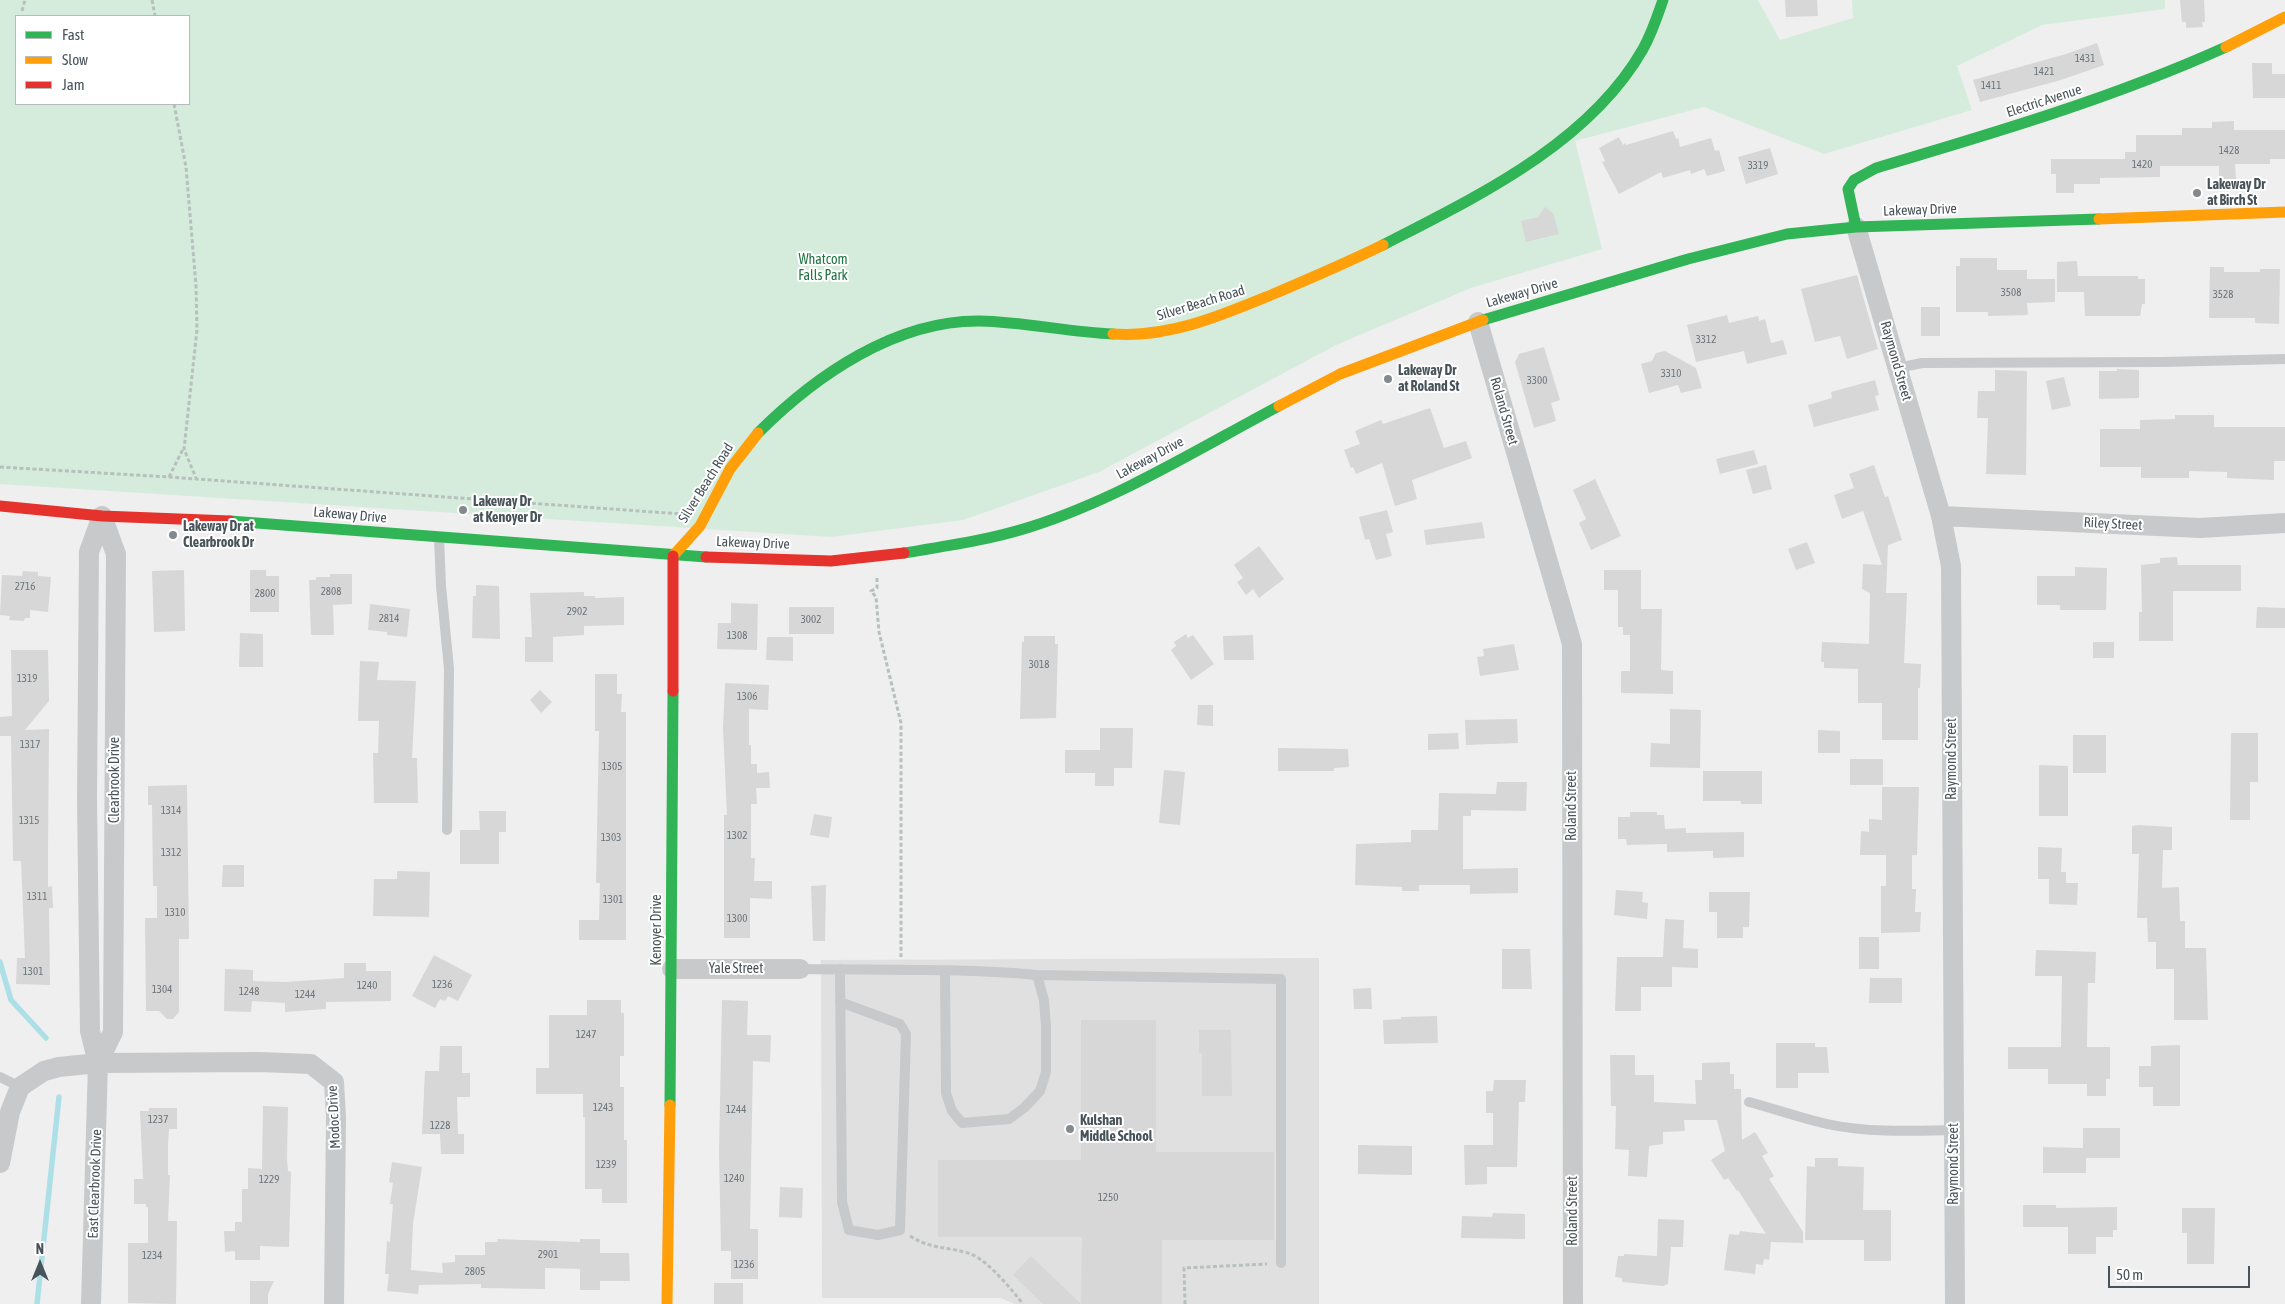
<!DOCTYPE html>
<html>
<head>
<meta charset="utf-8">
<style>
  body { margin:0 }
  #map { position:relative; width:2285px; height:1304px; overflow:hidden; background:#efefef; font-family:"Asap Condensed",sans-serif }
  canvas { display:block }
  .legend { position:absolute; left:15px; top:15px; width:175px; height:90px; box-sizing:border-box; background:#fff; border:1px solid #b6babd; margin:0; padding:6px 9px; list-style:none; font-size:15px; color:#485359 }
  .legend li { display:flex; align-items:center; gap:10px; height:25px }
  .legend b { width:25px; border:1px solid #b6babd }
  .north { position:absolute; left:15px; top:1239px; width:50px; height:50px; -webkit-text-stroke:4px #fff; paint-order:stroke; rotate:0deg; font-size:14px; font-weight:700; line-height:20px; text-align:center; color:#485359 }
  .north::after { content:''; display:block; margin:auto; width:18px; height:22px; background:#485359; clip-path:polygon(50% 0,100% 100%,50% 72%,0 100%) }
  .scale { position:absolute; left:2108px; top:1266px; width:142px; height:22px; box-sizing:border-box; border:2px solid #485359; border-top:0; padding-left:6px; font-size:15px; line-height:18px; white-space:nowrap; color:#485359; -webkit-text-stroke:4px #fff; paint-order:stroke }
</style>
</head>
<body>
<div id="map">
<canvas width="2285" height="1304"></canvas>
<ul class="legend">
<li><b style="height:6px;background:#30b455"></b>Fast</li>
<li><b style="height:6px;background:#ff9f0a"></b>Slow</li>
<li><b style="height:6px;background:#e5322d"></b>Jam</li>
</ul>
<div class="north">N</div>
<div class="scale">50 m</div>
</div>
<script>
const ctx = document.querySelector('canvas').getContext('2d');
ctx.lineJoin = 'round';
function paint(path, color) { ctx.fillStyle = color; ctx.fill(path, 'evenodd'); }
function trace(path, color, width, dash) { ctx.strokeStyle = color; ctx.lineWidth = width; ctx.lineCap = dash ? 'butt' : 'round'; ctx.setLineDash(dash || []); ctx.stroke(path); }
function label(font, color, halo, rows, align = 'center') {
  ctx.font = font + ' "Asap Condensed",sans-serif'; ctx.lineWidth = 4; ctx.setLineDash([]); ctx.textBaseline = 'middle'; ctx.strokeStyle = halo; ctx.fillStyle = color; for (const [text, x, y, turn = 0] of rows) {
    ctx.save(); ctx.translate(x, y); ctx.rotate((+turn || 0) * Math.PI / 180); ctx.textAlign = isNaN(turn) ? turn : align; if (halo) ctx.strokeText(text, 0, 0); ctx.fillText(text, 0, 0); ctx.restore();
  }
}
const education = new Path2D(`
  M1319 958V1304H1014L1001 1298H822L821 960Z`);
const green = new Path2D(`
  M0 0H1758L1780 40 1853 18 1852 0H2165V9L2042 25 1957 66 1972 110 1824 154 1704 107 1575 141 1602 249 1471 288 1336 345 1099 472 963 520 831 537 0 484ZM16 16H189V104H16Z`);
const stream = new Path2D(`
  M0 962 11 1000 46 1038
  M37 1304 59 1097`);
const building = new Path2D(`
  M1785 0H1817L1818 16 1786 17Z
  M2180 0H2204L2205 22H2202L2203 27 2186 28V22H2182Z
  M2097 43 2104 65 2061 80 1980 102 1973 80 2066 54Z
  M2252 63H2272V74H2285V98H2253Z
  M2234 121V130H2285V159H2270V164H2235L2236 180H2219V166H2160V177L2100 178V184H2074V193H2056V174H2051V159H2125V152H2136V135H2182V128H2212V122Z
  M1673 131 1676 139 1678 138 1680 147 1711 138 1715 151 1719 150 1725 171 1707 176 1704 169 1691 174 1690 170 1663 178 1661 172 1619 194 1602 162 1605 161 1599 148 1619 137 1623 145 1625 143 1626 145Z
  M1770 148 1778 174 1746 184 1738 157Z
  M1545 207 1553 213 1559 234 1526 242 1521 221 1538 217Z
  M1960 258H1997V270H2027V279H2055V302L2027 303 2028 315 1988 316V312H1956V266H1960Z
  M2077 261 2078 276H2138V279H2145V304H2142L2140 316H2085L2084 292H2057V262Z
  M2210 267H2224V272H2260V269H2280L2279 324 2255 323V318H2209Z
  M1857 275 1878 349 1847 359 1840 336 1815 342 1801 289Z
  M1921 307H1940V336H1921Z
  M1727 315 1729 323 1758 316 1759 321 1765 319 1771 343 1783 340 1787 354 1747 364 1744 351 1696 362 1687 325Z
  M1544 347 1560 400 1551 403 1556 421 1534 428 1515 362 1519 354Z
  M1665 351 1696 368 1702 388 1681 393 1678 385 1649 393 1641 364 1652 361 1656 353Z
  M2117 369 2139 370V398L2099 399V371H2117Z
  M1995 370 2027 371 2026 475 1986 474 1988 418H1977L1978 391H1995Z
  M2064 377 2071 406 2052 410 2046 381Z
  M1875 380 1879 395 1875 396 1879 410 1814 427 1808 405 1832 398 1831 392Z
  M1430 408 1444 448 1466 441 1472 458 1412 480 1417 499 1395 506 1382 463 1356 474 1353 467 1351 468 1344 450 1360 444 1355 431 1381 420 1383 424Z
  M2175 415H2214V427H2285V461H2274V480L2227 478V472L2189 471V478H2141V467H2100V429H2140V420L2175 419Z
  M1754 450 1758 464 1720 474 1716 459Z
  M1766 465 1772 489 1753 494 1746 470Z
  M1874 465 1885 497 1888 496 1902 540 1888 545 1886 593H1907L1904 663 1921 664 1920 688H1918V740H1882V703H1858V669L1824 668V662H1821L1822 642 1869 644 1870 593 1862 589 1863 564 1882 565 1863 511 1842 519 1834 495 1854 488 1849 474Z
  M1595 479 1621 536 1591 550 1579 523 1586 519 1573 490Z
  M1387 510 1393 532 1386 534 1392 556 1376 560 1369 539 1365 540 1359 517Z
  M1482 522 1485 538 1426 545 1424 530Z
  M1807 542 1815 563 1796 570 1788 549Z
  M1259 546 1284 579 1259 598 1253 589 1246 595 1237 582 1243 578 1234 565Z
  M2177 557 2178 565H2241V591H2173V641H2139V612H2142L2141 565 2160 563V558Z
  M2075 567 2107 568 2106 610H2060V605H2037V576H2075Z
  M184 570 185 631 154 632 152 571Z
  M250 570H266V576H279V612H250Z
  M1604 570H1641V609H1662L1661 670 1673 671V694L1621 693V671H1630V635H1623V627H1618V590H1604Z
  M23 571 38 572V576L51 577 48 612 30 610V618H25L24 621 9 620 10 616 0 615 2 575 22 576Z
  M330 574H352V604L333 605 334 635H311L309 580H316V577H330Z
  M476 585 499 586 500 639 472 638 473 596H476Z
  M584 592V596H595V598L624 597V625L584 626V635L553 637V662H525V637H532L530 593Z
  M731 603 758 604 757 650 717 649 718 623H731Z
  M370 604 410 609 407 637 387 635V632L368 630Z
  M789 607H834V634H789Z
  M2257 607 2285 608V628H2256Z
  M240 633 263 634V667H239Z
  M1186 634 1188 638 1193 635 1214 664 1191 680 1171 650 1176 646 1174 642Z
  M1253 635 1254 660H1224L1223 636Z
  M1024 636H1055V644H1058L1056 718 1020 719 1022 642H1024Z
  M767 637H793V661L766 660Z
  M2093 642H2114V658H2093Z
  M1514 644 1519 670 1480 676 1477 657 1484 656 1483 649Z
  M11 650H48L49 701 25 730 49 729 48 850V887L52 886 53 908H49L50 985 16 984 17 958H25L21 861H13L11 736H0V717L12 716Z
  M360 661 379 662 377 680 416 681 412 758H417L418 803H374L373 753H378L379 721H358Z
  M595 674H617V694H622L621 712H626V940H579V920H599L600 883H596L599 731H595Z
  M725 683 769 685 768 710 749 709V745H751V764H757V773L769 772 770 788H756L757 804H751V858H755L754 881H772V899L750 898V938H724V815H727L723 728Z
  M540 690 552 702 541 713 530 700Z
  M1198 705H1213V726L1197 725Z
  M1670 709 1701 710 1700 768 1650 767 1651 743 1670 744Z
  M1517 719 1518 743 1466 745 1465 720Z
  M1100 728H1133L1132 768H1114V786H1095V773H1065V750H1100Z
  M1818 730 1840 731V753H1818Z
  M1458 733 1459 749 1428 750V734Z
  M2231 733H2258V782H2250V820H2230Z
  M2073 735H2106V773H2073Z
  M1278 748 1348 749 1349 767 1334 768V771H1278Z
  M1850 759H1883V785H1850Z
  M2039 765 2068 766V816H2039Z
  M1164 770 1185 772 1180 825 1159 823Z
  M1703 771H1762V804H1741V801H1703Z
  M1497 782H1527L1526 811 1471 810V816H1463V869L1518 868V893L1470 894V885H1419V891H1402V887L1355 885 1356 844 1411 842V830H1438L1439 793 1496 794Z
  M187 785 189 939H179V1012L173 1019H167L159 1011H146L145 918H157V886H153L152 805H148V786Z
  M1882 787H1919L1917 855H1912V889H1916L1915 912H1921L1920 932 1881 933V886H1886V855H1860L1861 831 1869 832V819L1882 820Z
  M479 811H506V832H499V864H460V830H480Z
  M1630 812H1657V815H1664L1665 829 1686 828V833L1744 832V857L1713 858V851L1667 852V844L1627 845 1626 839H1618V817H1630Z
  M814 814 832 817 829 838 810 835Z
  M2139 825 2172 827V850H2163L2162 888 2179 887 2180 921H2185V948H2206L2208 1020H2174V969H2156V942H2148L2147 918H2137L2139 854H2132V826Z
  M2038 847 2062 848 2061 872H2066V883H2078L2077 905 2049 904V879H2038Z
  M223 865H244V887H222Z
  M397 871 430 872 429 917 373 916 374 879H397Z
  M826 885 825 941H813L811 886Z
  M1616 890 1643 892 1642 902 1648 903 1647 919 1614 915Z
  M1709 892H1750L1749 927H1743V938H1717V912H1709Z
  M1665 919 1684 920 1683 948 1698 949V968L1672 967V987H1641V1011H1615L1617 957H1663Z
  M1859 937H1879V969H1859Z
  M1502 949H1530L1532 989H1502Z
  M2036 950 2096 952 2095 983H2088L2087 1047H2110V1079H2106V1096H2087V1084H2048V1069H2008V1047H2061L2062 976H2035Z
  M434 955 472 975 458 1001 448 996 445 1001 440 999 435 1008 412 996Z
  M344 963H366V971H391V1001L326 1002V1009L285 1012V1003L252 1001 251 1012 224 1011 225 969 253 970V981L284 982 344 978Z
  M1870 978H1902V1003H1869Z
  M1371 988 1372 1009H1354L1353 989Z
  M587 1000H621V1013H624V1056H620V1087H624V1140H627V1203H602V1189H585V1117H583V1094H536V1068H549V1015H587Z
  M722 1000 748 1001 747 1035H771L770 1062 753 1061 750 1229H758V1279H731V1251H721L719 1152Z
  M1437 1016 1438 1043 1384 1044 1383 1020 1401 1019V1017Z
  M1081 1020H1156V1152H1274V1240H1162V1304H1081L1082 1237H938V1160H1081Z
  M1199 1030H1231L1232 1096H1202V1053H1199Z
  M1776 1043H1815V1047H1827L1829 1073H1798V1088H1776Z
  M2180 1045V1106H2153V1087H2139V1066H2151V1046Z
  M440 1046H462V1073H470V1097H457L458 1134H464V1154H441L440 1134H422L425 1071H439Z
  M1610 1055H1635V1075H1654V1102L1696 1104 1695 1080H1702V1063L1730 1062V1074H1734V1089H1741L1742 1140 1755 1132 1768 1153 1762 1156 1774 1176 1769 1179 1803 1232V1243L1771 1242 1769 1260 1764 1259 1763 1265 1756 1264 1755 1274 1724 1270 1729 1234 1739 1235 1740 1231 1766 1234 1738 1190 1737 1191 1728 1178 1724 1180 1711 1160 1725 1151 1717 1120H1684L1685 1131 1663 1132V1144L1649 1146 1647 1177 1628 1176 1629 1150 1615 1149 1616 1106H1611Z
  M1494 1080H1526L1525 1102H1519L1517 1167H1487V1184L1465 1185 1464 1145H1493V1113H1486V1091H1493Z
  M263 1106 288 1107 287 1159 288 1171 291 1172 289 1247 260 1246V1260H235V1251L225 1252 224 1231H235V1222H242V1189H248V1168L262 1169Z
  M149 1108H177V1129H169L168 1145V1175H170L168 1221H177L176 1304 128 1303V1243H148V1207H146V1204H134V1179H143L140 1111H149Z
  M2083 1128H2120V1158H2086V1173H2043V1147L2083 1148Z
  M1358 1145 1412 1146V1175L1358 1174Z
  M1815 1158H1838V1166L1864 1167 1863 1210H1891V1261H1864V1240H1805L1807 1166 1815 1167Z
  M392 1162 422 1167 413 1224 411 1270 443 1273 442 1263 455 1262V1255H485V1242H498L497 1239 580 1242V1239H600V1253H629L630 1281H600V1290H580V1269L545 1268V1289L481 1288V1284L419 1285 418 1294 387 1291 389 1274H385L387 1241 390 1242 393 1204H390L393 1183 389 1182Z
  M780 1187 803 1188 802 1218 779 1217Z
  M2023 1205H2056V1208L2117 1207V1230H2113V1237H2096V1254H2068V1227H2023Z
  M2182 1208H2215L2214 1264H2187V1233H2182Z
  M1493 1213 1525 1214V1239L1461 1238 1462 1216 1492 1217Z
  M1658 1219 1684 1220 1683 1247H1671L1668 1284 1663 1286 1622 1282V1278L1615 1277 1618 1256H1624V1254L1657 1256Z
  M1031 1256 1081 1304H1043L1013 1275Z
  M250 1281H274L268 1294V1304H250Z
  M714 1283H743V1304H714Z`);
const path = new Path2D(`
  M152 0 155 16
  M22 11 25 0
  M174 104 186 167 196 286 197 330 184 449 196 478
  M0 467 169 477 681 514
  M169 477 183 449
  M877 578V588L871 591 876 597 879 632 901 723V957
  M910 1236C934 1251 951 1246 973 1255 989 1262 1012 1290 1023 1304
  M1185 1304 1184 1268 1267 1264`);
const lane = new Path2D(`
  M1898 368 1922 363 2162 362 2285 359
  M439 538 441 586 449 669 447 830
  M800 969C878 970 959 968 1037 975L1044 1000 1046 1027V1072L1040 1091 1024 1108 1009 1119 962 1123 952 1111 946 1093 945 971
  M840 969 842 1202 849 1230 878 1235 900 1230 906 1034 900 1024 840 1002
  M1037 975 1281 979V1263
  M0 1077 20 1087
  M1749 1102C1775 1109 1801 1118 1827 1124 1868 1133 1912 1131 1954 1130`);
const street = new Path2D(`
  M1856 227 1941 516 1951 566 1955 1304
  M1478 322 1572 644 1573 1304
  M1941 516 2200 528 2285 523
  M672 969H800
  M98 1063 113 1032 116 554 102 516
  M0 1163 10 1112 20 1087 44 1071 59 1067 98 1063 259 1062 311 1064 334 1082 336 1117 334 1304
  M91 1304 98 1063 90 1031 87 799 89 552 102 516`);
const fast = new Path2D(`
  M1856 227 1848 189 1854 180 1876 168C1994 133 2113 98 2226 47
  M1383 245C1476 197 1589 144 1643 49 1652 33 1657 17 1663 0
  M1483 320 1688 259 1787 234 1856 227 2099 219
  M758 433C816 375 896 320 980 321 1025 322 1068 332 1113 334
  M230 521 706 557
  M904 553C947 546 989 540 1030 527 1118 499 1198 449 1279 406
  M670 1105 673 691`);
const slow = new Path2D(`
  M2226 47 2285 17
  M2099 219 2285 212
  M1113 334C1169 338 1220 316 1271 295 1309 279 1346 263 1383 245
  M1279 406 1340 374 1483 320
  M673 556 700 526 730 469 758 433
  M667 1304 670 1105`);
const jam = new Path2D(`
  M0 506 102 516 230 521
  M706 557 831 561 904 553
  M673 691V556`);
const markers = [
  [2197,193,5,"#828a8e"],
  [1388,379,5,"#828a8e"],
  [463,510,5,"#828a8e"],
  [173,535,5,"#828a8e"],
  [1070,1129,5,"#828a8e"]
];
const numberNames = [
  ["1431",2085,59],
  ["1421",2044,72],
  ["1411",1991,86],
  ["1428",2229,151],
  ["1420",2142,165],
  ["3319",1758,166],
  ["3508",2011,293],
  ["3528",2223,295],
  ["3312",1706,340],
  ["3310",1671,374],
  ["3300",1537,381],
  ["2716",25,587],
  ["2808",331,592],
  ["2800",265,594],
  ["2902",577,612],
  ["2814",389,619],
  ["3002",811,620],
  ["1308",737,636],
  ["3018",1039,665],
  ["1319",27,679],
  ["1306",747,697],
  ["1317",30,745],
  ["1305",612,767],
  ["1314",171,811],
  ["1315",29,821],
  ["1302",737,836],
  ["1303",611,838],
  ["1312",171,853],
  ["1311",37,897],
  ["1301",613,900],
  ["1310",175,913],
  ["1300",737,919],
  ["1301",33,972],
  ["1236",442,985],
  ["1240",367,986],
  ["1304",162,990],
  ["1248",249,992],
  ["1244",305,995],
  ["1247",586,1035],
  ["1243",603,1108],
  ["1244",736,1110],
  ["1237",158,1120],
  ["1228",440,1126],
  ["1239",606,1165],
  ["1240",734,1179],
  ["1229",269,1180],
  ["1250",1108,1198],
  ["2901",548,1255],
  ["1234",152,1256],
  ["1236",744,1265],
  ["2805",475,1272]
];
const streetNames = [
  ["Electric Avenue",2044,101,-18],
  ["Lakeway Drive",1920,210,-2],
  ["Lakeway Drive",1522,293,-16],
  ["Silver Beach Road",1201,303,-17],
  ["Raymond Street",1896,361,74],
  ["Roland Street",1504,411,74],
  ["Lakeway Drive",1150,458,-28],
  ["Silver Beach Road",706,483,-58],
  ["Lakeway Drive",350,515,5],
  ["Riley Street",2113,524,3],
  ["Lakeway Drive",753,543,2],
  ["Raymond Street",1952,759,-90],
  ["Clearbrook Drive",115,780,-90],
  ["Roland Street",1572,806,-90],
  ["Kenoyer Drive",657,930,-90],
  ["Yale Street",736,969],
  ["Modoc Drive",334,1117,-93],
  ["Raymond Street",1954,1164,-90],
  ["East Clearbrook Drive",95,1184,-88],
  ["Roland Street",1573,1211,-90]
];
const poiNames = [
  ["Lakeway Dr",2207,185],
  ["at Birch St",2207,201],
  ["Lakeway Dr",1398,371],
  ["at Roland St",1398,387],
  ["Lakeway Dr",473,502],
  ["at Kenoyer Dr",473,518],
  ["Lakeway Dr at",183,527],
  ["Clearbrook Dr",183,543],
  ["Kulshan",1080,1121],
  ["Middle School",1080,1137]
];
const parkNames = [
  ["Whatcom",823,260],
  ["Falls Park",823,276]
];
paint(education, '#e1e0e0');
paint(green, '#d5ecdc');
trace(stream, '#ade0e6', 5.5);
paint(building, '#d7d7d8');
trace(path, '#b7c0bd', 3, [4, 2.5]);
trace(lane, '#c7c9ca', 10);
trace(street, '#c7c9ca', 20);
trace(fast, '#30b455', 11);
trace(slow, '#ff9f0a', 11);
trace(jam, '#e5322d', 11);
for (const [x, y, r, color] of markers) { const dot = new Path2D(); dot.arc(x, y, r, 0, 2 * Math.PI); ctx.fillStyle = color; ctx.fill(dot); trace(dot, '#fff', 2); }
label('11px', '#6c757a', null, numberNames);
label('14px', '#485359', '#fff', streetNames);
label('bold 14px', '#485359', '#fff', poiNames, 'left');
label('14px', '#207342', '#fff', parkNames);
</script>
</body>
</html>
